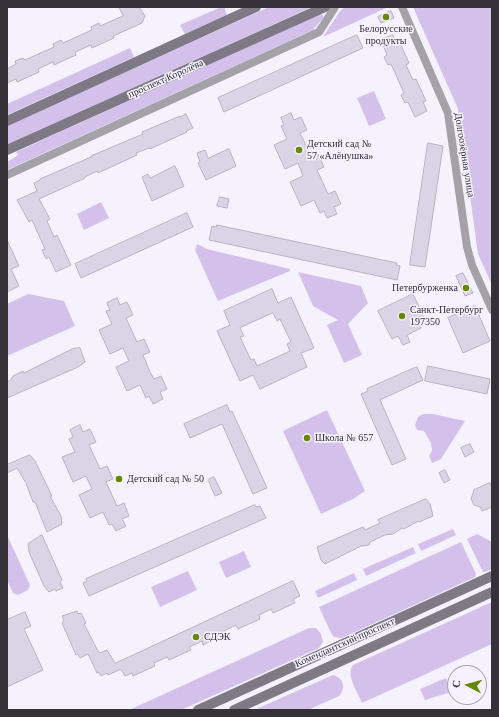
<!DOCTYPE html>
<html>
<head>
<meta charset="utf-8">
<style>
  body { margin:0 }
  #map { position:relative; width:499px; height:717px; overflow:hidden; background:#f6f2fd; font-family:Georgia,serif }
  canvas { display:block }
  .frame { position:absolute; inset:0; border:8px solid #343139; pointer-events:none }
  .north { position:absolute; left:447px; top:665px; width:40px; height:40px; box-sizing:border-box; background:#f6f2fd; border:1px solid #a8a5af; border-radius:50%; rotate:276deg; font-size:11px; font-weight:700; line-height:16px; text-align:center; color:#343139 }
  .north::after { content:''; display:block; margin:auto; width:14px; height:18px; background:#688700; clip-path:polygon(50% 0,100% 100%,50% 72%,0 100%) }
</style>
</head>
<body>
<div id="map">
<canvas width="499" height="717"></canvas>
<div class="frame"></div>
<div class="north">С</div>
</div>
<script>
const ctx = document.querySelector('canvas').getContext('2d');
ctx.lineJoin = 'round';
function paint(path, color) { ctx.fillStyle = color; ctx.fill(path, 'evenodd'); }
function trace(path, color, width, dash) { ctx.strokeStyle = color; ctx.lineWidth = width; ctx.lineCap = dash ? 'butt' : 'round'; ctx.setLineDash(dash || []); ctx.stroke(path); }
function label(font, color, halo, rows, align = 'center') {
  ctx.font = font + ' Georgia,serif'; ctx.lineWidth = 3; ctx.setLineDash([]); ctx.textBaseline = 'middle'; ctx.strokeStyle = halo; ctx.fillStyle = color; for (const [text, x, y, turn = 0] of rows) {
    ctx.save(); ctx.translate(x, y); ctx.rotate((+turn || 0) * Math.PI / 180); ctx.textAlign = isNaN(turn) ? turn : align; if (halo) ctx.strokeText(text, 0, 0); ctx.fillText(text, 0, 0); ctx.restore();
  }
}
const green = new Path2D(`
  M221 7H224L227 15 185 34 180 25Z
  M269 7H312L7 145V126Z
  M345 7H386V8L323 37 340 11Z
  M413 7H492V285L478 254 458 109Z
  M320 14 323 15V18L313 30 7 170V162L18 155 16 152Z
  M130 48 134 57 7 115V104Z
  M374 91 386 119 369 126 357 98Z
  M101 202 109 218 84 230 77 214Z
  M197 244 207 249 290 269V271L218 301 195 250Z
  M298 272 361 286 368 303 348 324 362 355 344 363 327 325 338 320 313 306Z
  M28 294 64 301 75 326 7 356V304Z
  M327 410 365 491 353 499 321 514 283 431Z
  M423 414H433L465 421 441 459 432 463 429 456 432 451 431 443 424 431 417 430 415 425 418 417Z
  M453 529 456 535 421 551 418 544Z
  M477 534 492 542V569L485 572H483L467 539Z
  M7 535 30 585 28 590 18 595 13 593 7 580Z
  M461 542 476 574 475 577 342 638 334 637 331 633 319 607Z
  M413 547 416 553 366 576 363 569Z
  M244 551 251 567 226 578 219 562Z
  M188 571 197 590 160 607 151 587Z
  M354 573 357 580 318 598 315 591Z
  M492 602V644L362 703C358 693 345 674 353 665Z
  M309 628H316L321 634 323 642 319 648 181 710H129Z
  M333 675C344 678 346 688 339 696L308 710H254Z
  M446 678 451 692 425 700 420 689Z`);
const building = new Path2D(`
  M119 7H139L145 16 142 23 113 36 114 38 92 48 91 45 75 52 76 55 54 65 53 62 38 69 39 72 17 82 16 79 7 83V69L16 64 15 61 23 58 25 60 54 47 53 44 61 40 63 43 92 30 91 27 99 23 100 26 123 16Z
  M391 11 394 18 381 23 378 17Z
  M357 35 363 48 224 112 218 98Z
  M393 35 396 43 399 41 409 63 406 65 413 80 416 79 426 101 423 102 427 111 415 117 408 102 405 103 401 95 404 93 391 64 388 65 384 57 387 55 381 40Z
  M291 113 294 120 301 117 307 130 300 133 304 141 311 157 318 154 324 167 317 170 328 194 335 191 341 204 334 207 337 214 327 218 324 211 320 213 314 200 301 206 290 182 303 176 298 163 285 169 274 145 287 139 281 126 284 125 281 118Z
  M186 114 193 128 186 131 187 132 150 149 149 148 136 153 137 155 98 173 97 171 85 177V178L39 199 50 219 47 221 54 237 57 235 71 265 56 272 49 257 46 259 42 250 45 249 32 220 29 222 17 200 37 191 34 183 40 180V179L91 157V156L143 134 142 132 180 116V117Z
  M428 143 443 146 425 267 410 265Z
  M229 149 236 166 206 180 198 163 200 162 197 153 205 150 208 158Z
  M175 166 184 186 152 201 142 177 148 174 150 178Z
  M220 197 229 199 227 208 217 206Z
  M187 213 193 227 81 278 75 264Z
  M217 225 397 263 396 265 400 266 397 280 209 240 212 226 216 227Z
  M7 240 19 266 11 269 19 286 7 292Z
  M463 273 473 293 465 296 456 276Z
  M272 289 278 303 291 297 314 348 301 353 307 367 260 389 253 375 240 381 217 331 230 325 224 311ZM273 313 277 321 280 319 291 342 287 344 290 351 257 366 254 359 251 360 240 337 244 336 240 328Z
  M413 294 426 322 419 325 421 328 407 335 410 342 403 345 398 336 392 339 378 311Z
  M117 298 120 305 127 302 133 315 126 318 137 342 144 339 150 352 143 355 150 372 154 379 161 376 167 389 160 392 163 399 153 404 149 396 146 398 140 385 127 391 116 367 129 361 123 348 110 354 99 330 112 324 106 311 110 310 107 303Z
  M475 306 490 341 463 353 448 318Z
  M80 348 85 362 78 367 7 398V382L11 380 13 376 23 371 24 373 72 349Z
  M428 366 490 379 487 394 425 381Z
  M417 367 423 380 380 400 406 459 392 465 361 394 368 391 367 389Z
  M227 405 230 412 232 411 267 488 253 494 222 424 190 438 184 424Z
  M80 425 83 432 90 429 96 442 89 445 100 469 107 466 113 479 106 482 117 506 124 503 129 516 122 519 126 526 116 531 112 524 109 525 103 512 90 518 79 495 92 489 86 476 73 482 62 457 75 452 69 439 73 437 70 430Z
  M470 444 474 452 465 457 461 448Z
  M30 455 35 461 52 496H50L61 516 62 524 47 532 35 502H33L26 483 17 468 7 473V465Z
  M445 470 450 480 444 483 439 473Z
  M214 477 222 493 215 496 208 480Z
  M490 483 492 488V507L482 511 480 507 474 505 471 499 474 490Z
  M426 499 430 504 433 516 419 522 418 521 404 529 402 528 393 534 385 535 370 542 369 545 361 546 325 564 321 560 317 547 363 527 365 530 380 523 378 520Z
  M255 505 256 507 260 506 266 518 89 596 83 583 87 581 86 579Z
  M42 535 62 580 60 582 63 588 56 591 55 589 49 592 44 586 29 552 28 544Z
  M293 581 300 596 293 599 295 603 273 613 271 609 259 615 260 619 238 629 236 625 224 631 225 634 203 645 202 641 189 647 191 650 169 660 167 657 154 663 155 666 133 676 132 673 125 676 121 669 108 675 107 673 101 676 99 672 97 673 88 654 80 658 78 654 76 655 62 623 64 620 62 616 77 611 78 614 81 613 86 623 84 624 98 651 100 653 107 650 115 663Z
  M25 612 31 626 24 629 43 670 7 687V620Z`);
const street = new Path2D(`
  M402 7 448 113 467 247 472 265 492 310
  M7 175 319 32 335 7`);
const secondary = new Path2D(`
  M7 121 256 7
  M7 150 325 7
  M198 710 492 576
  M234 710 492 592`);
const markers = [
  [386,17,4,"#688700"],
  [299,150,4,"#688700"],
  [466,288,4,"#688700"],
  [402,316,4,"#688700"],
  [307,438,4,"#688700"],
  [119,479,4,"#688700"],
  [196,637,4,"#688700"]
];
const poiNames = [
  ["Белорусские",386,29,"center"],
  ["продукты",386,41,"center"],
  ["Детский сад №",307,144],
  ["57 «Алёнушка»",307,156],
  ["Петербурженка",458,288,"right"],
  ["Санкт-Петербург",410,310],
  ["197350",410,322],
  ["Школа № 657",315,438],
  ["Детский сад № 50",127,479],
  ["СДЭК",204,637]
];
const streetNames = [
  ["проспект Королёва",166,79,-24],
  ["Долгоозёрная улица",464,155,81],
  ["Комендантский проспект",345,643,-24]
];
paint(green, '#d3c1ec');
paint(building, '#dbd4e7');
trace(building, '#b9b1c3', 1);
trace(street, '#a4a1a9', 8);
trace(secondary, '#7e7984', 10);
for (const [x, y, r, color] of markers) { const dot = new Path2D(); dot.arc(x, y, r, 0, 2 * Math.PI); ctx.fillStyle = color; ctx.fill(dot); trace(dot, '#f6f2fd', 1.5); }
label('10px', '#343139', '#f6f2fd', poiNames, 'left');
label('10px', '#343139', '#f6f2fd', streetNames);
</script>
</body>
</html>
